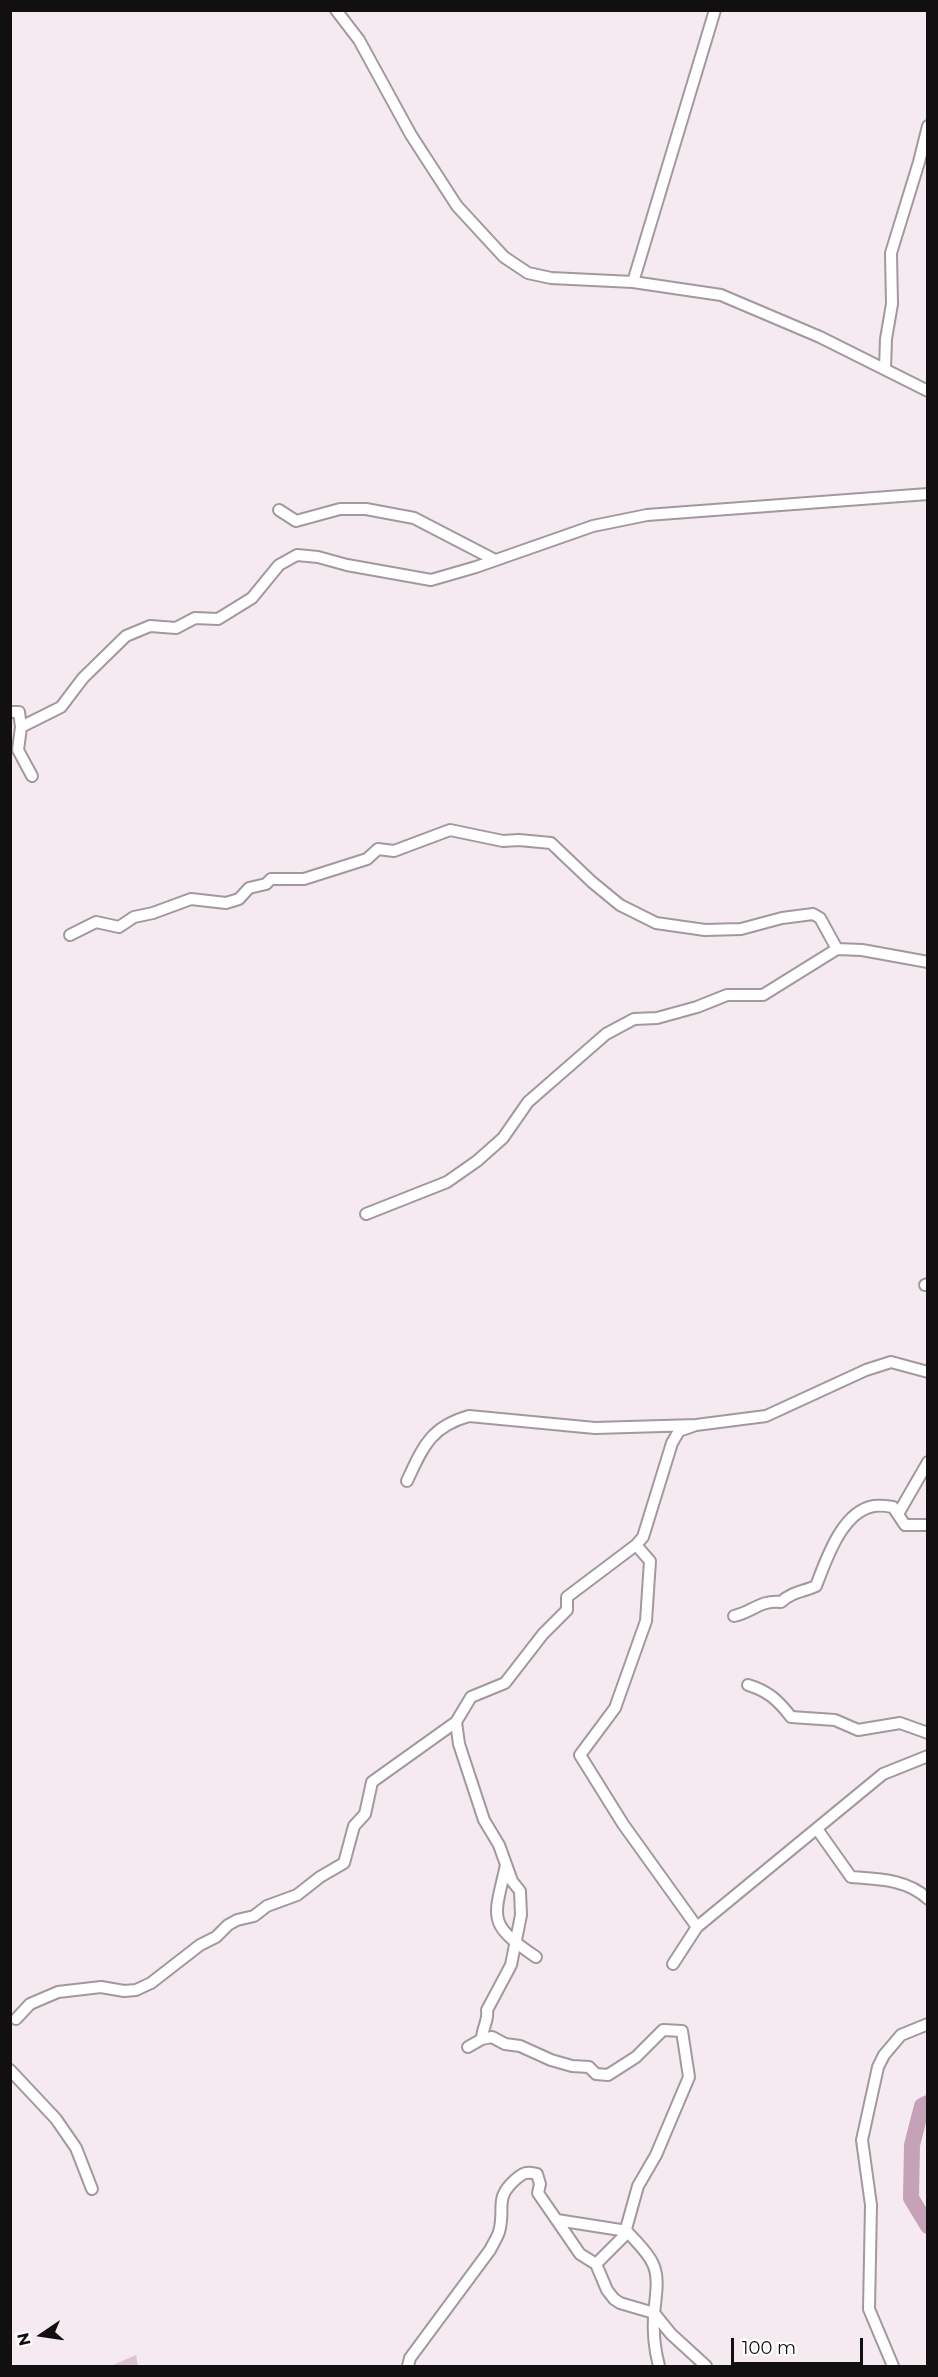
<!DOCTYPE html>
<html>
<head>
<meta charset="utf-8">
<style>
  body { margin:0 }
  #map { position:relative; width:938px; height:2377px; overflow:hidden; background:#f6eaf1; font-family:Montserrat,sans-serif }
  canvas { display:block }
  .frame { position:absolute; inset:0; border:12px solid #120f11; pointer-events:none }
  .north { position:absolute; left:12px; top:2305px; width:60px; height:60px; -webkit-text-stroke:4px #fff; paint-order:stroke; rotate:257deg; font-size:16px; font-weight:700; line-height:24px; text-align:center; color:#120f11 }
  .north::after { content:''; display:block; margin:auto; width:21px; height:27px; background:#120f11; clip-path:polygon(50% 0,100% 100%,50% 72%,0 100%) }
  .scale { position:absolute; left:731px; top:2338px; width:132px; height:27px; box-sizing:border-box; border:3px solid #120f11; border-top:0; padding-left:8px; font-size:18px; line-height:21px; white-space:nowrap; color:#120f11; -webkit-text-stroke:4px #fff; paint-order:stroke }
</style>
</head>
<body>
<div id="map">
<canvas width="938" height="2377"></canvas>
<div class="frame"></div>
<div class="north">N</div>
<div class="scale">100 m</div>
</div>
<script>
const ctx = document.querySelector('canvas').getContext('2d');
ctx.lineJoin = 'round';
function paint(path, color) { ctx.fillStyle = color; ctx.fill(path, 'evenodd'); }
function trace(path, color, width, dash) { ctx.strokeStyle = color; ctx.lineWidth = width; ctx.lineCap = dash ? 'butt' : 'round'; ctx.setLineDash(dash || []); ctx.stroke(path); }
const green = new Path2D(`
  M136 2355 138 2366H111Z`);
const river = new Path2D(`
  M928 2103 922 2106 912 2145 911 2198 928 2226`);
const street = new Path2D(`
  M336 10 359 40 411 135 457 206 504 257 528 273 551 278 633 282 721 295 820 337 928 391
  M633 282 715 10
  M885 369 886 339 892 304 891 253 919 162 928 126
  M279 510 296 521 340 509H366L414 518 495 560
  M10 712H19L21 727
  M32 776 18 750 21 727 61 707 83 678 126 636 150 626 176 628 195 618 218 619 252 598 279 565 297 555 318 557 347 565 431 580 476 567 593 526 647 515 928 494
  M70 935 96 922 119 927 134 917 153 913 191 899 226 903 239 899 249 888 266 884 271 879H304L367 859 378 849 394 851 450 830 503 841 519 840 551 843 592 882 620 905 656 923 705 930 741 929 782 918 813 914 820 918 837 949
  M366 1214 447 1182 477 1161 503 1138 528 1102 606 1034 634 1019 657 1018 697 1007 727 995H763L837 949 862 950 928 962
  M925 1285 928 1284
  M407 1481C423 1447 430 1427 469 1416L595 1428 696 1425 766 1416 866 1370 891 1362 928 1372
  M898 1514 928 1462
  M636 1545 650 1561 646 1621 615 1708 580 1755 623 1824 697 1927
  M734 1616C753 1612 759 1600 781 1602 792 1592 802 1592 816 1586 826 1560 842 1511 874 1506 880 1505 887 1506 893 1507L905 1525H928
  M748 1685C768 1691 778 1700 791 1717L835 1720 858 1730 900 1723 928 1733
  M456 1722 459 1744 484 1820 499 1845 512 1881 520 1891 521 1915 511 1965 487 2010C489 2020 482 2028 482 2039
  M817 1829 851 1877C878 1879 907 1879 928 1899
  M506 1865C494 1919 486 1923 536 1957
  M673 1964 697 1927 883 1774 928 1756
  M16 2019 30 2004 58 1992 101 1987 124 1991 136 1990 151 1983 200 1945 216 1937 228 1925 237 1920 254 1916 267 1906 297 1895 320 1877 344 1863 354 1826 365 1814 372 1782 456 1722 471 1697 505 1683 543 1634 567 1610V1597L636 1545 643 1537 672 1443 679 1431 696 1425
  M468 2047 482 2039 492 2037 505 2044 520 2046 551 2060 572 2066 589 2067 596 2074 608 2075 636 2057 663 2030 682 2031 689 2077 656 2155 638 2186 624 2236 596 2264
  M10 2070 56 2119 76 2148 92 2189
  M557 2220 627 2231C635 2241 648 2252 653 2264 660 2279 655 2299 654 2315 653 2331 655 2351 659 2366
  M408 2366 410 2358 490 2250C493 2244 497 2238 499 2232 506 2208 493 2199 516 2179 523 2173 527 2171 537 2174L540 2184 538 2193 580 2254 596 2264 607 2290 614 2299 620 2303 654 2313 671 2334 706 2366
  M893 2366 869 2309 871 2205 862 2140 878 2067 884 2055 901 2035 928 2024`);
paint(green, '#dec4d3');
trace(river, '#c5a2b7', 16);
trace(street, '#a2989e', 14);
trace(street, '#fff', 10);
</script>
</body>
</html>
